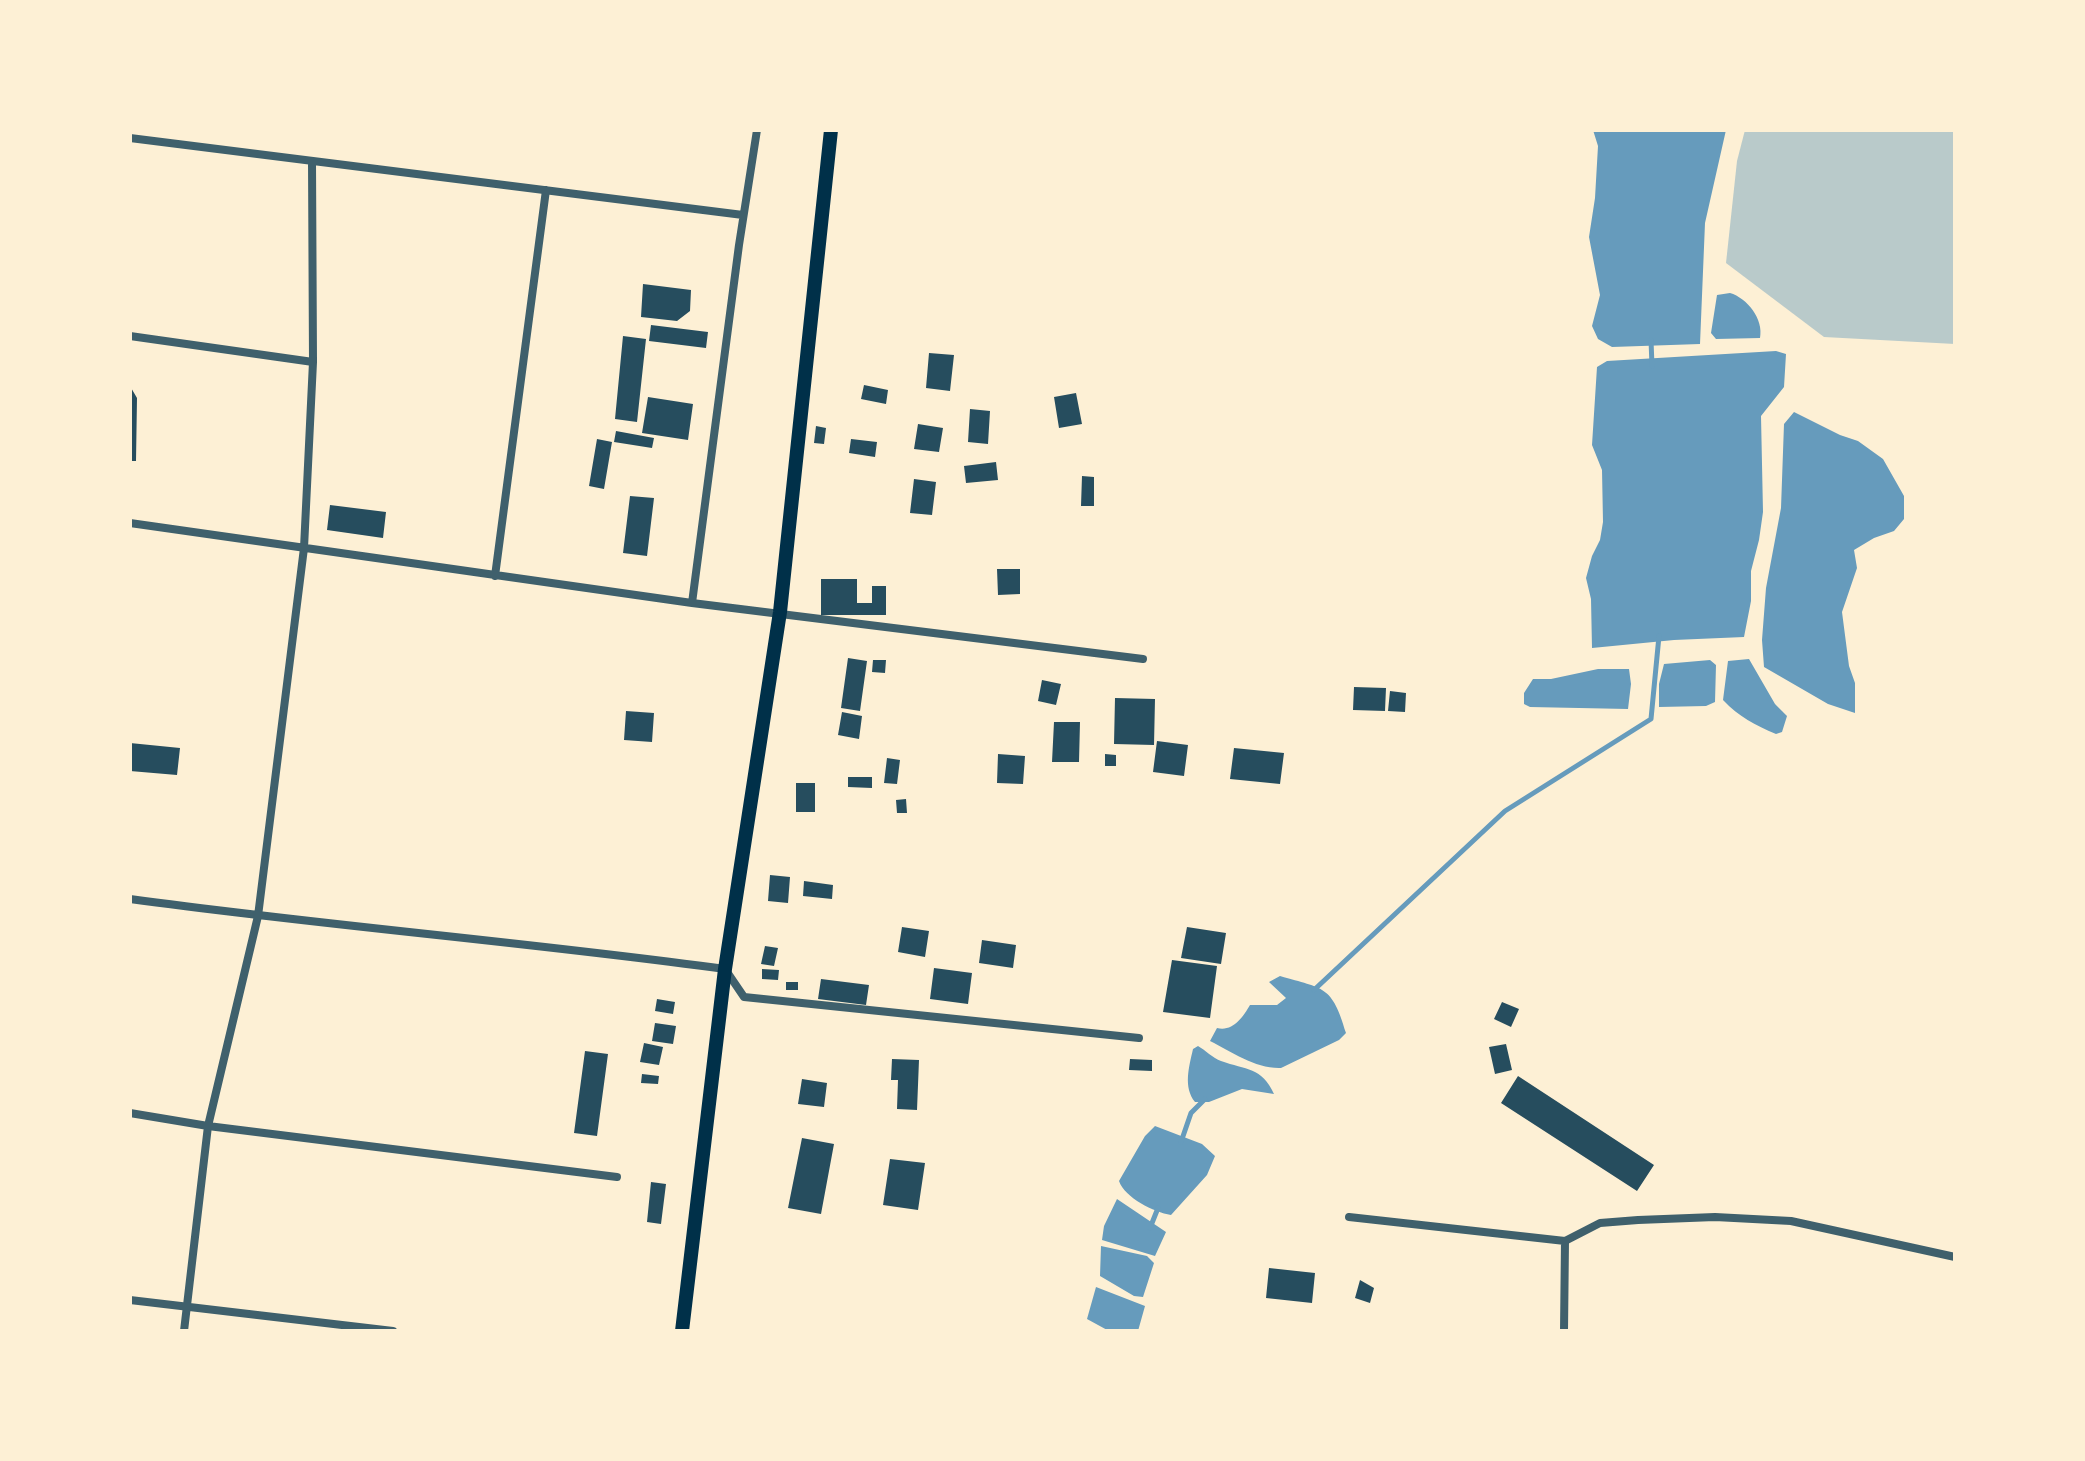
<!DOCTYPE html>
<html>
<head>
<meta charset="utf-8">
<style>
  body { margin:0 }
  #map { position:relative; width:2085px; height:1461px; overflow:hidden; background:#fdf0d5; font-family:"Alegreya Sans",sans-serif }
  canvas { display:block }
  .frame { position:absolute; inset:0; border:132px solid #fdf0d5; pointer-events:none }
</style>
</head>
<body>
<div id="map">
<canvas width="2085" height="1461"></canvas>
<div class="frame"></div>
</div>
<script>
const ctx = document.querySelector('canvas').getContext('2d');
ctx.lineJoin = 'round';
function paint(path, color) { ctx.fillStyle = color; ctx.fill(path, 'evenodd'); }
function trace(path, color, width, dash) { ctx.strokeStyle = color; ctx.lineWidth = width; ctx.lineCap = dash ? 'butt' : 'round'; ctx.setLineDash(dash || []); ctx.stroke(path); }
const green = new Path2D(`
  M1745 130H1955V344L1824 337 1726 263 1737 161Z`);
const water = new Path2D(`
  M1593 130H1726L1705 223 1700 344 1612 347 1598 339 1592 326 1600 295 1589 237 1595 198 1598 146Z
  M1730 293C1747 298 1764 319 1760 338L1716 339 1711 333 1717 295Z
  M1776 351 1786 354 1784 387 1761 416 1763 512 1759 540 1751 571V601L1744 637 1674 640 1592 648 1591 599 1586 578 1592 556 1600 540 1603 522 1602 470 1592 445 1597 367 1607 361Z
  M1794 412 1840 435 1858 441 1883 459 1904 496V519L1894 531 1874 538 1854 550 1857 568 1842 612 1849 666 1855 683V713L1828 704 1764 667 1762 640 1766 588 1781 508 1784 424Z
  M1749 659 1775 704 1787 716 1782 732 1776 734C1755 725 1739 717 1723 700L1728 661Z
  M1710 660 1716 665 1715 702 1706 706 1659 707V684L1664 664Z
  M1598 669H1629L1631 684 1628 709 1530 707 1524 704V693L1533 679H1551Z
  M1280 976C1324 989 1332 985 1346 1033L1339 1040 1281 1068C1256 1069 1232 1052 1210 1041L1217 1028C1233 1032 1243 1017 1250 1005H1277L1286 998 1269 982Z
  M1198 1046C1205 1050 1213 1058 1221 1061 1246 1070 1262 1067 1274 1094L1242 1089 1209 1102H1195C1183 1087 1189 1067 1193 1049Z
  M1155 1126 1202 1144 1215 1156 1207 1175 1171 1215C1154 1212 1125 1198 1119 1181L1145 1136Z
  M1117 1199 1166 1232 1155 1256 1102 1240 1104 1226Z
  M1101 1246 1147 1256 1154 1263 1143 1297 1134 1296 1100 1276Z
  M1096 1287 1145 1306 1138 1331H1109L1087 1319Z`);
const stream = new Path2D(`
  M1651 340 1652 366
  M1314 990 1505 811 1651 719 1659 636
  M1181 1142 1191 1113 1205 1099
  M1150 1228 1158 1208`);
const building = new Path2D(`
  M643 284 691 290 690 311 677 321 641 317Z
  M651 325 708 332 706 348 649 341Z
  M623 336 646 339 637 422 615 419Z
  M929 353 954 355 950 391 926 388Z
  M864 385 888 390 886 404 861 399Z
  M130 386 137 398 136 461H130Z
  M1076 393 1082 424 1059 428 1054 397Z
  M648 397 693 404 688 440 642 433Z
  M970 409 990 411 988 444 968 442Z
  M918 424 943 428 939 452 914 449Z
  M816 426 826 428 824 444 814 443Z
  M616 431 654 438 652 448 614 442Z
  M597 439 612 442 604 489 589 486Z
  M851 439 877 442 875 457 849 453Z
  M996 462 998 480 966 483 964 466Z
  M1082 476 1094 477V506H1081Z
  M914 479 936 482 932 515 910 513Z
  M630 496 654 498 647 556 623 553Z
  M330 505 386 512 383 538 327 530Z
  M997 569H1020V594L998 595Z
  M821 579H857V603H872V586H886V615H821Z
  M848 658 867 661 860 711 841 708Z
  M873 660H886L885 673 872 672Z
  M1042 680 1061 684 1056 705 1038 701Z
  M1354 687 1386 688 1385 711 1353 710Z
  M1390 691 1406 693 1405 712 1388 711Z
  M1115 698 1155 699 1154 745 1114 744Z
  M626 711 654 713 652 742 624 740Z
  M842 712 862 716 859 739 838 735Z
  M1054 722H1080L1079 762H1052Z
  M1157 741 1188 745 1184 776 1153 772Z
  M130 743 180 748 177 775 130 771Z
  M1234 748 1284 753 1280 784 1230 779Z
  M998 754 1025 756 1023 784 997 783Z
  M1105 754 1116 755V766H1105Z
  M887 758 900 760 897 784 884 783Z
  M848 777H872V788L848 787Z
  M796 783H815V812H796Z
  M906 799 907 813H897L896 800Z
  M770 875 790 877 788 903 768 901Z
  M804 881 833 885 832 899 803 896Z
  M902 927 929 931 925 957 898 952Z
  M1187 927 1226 933 1221 964 1181 958Z
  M982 940 1016 945 1013 968 979 963Z
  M765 946 778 948 774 966 761 964Z
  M1172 960 1217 966 1210 1018 1163 1012Z
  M934 968 972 973 968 1004 930 999Z
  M762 969 779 970 778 980 762 979Z
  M821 979 869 985 866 1005 818 999Z
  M786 982H798V990H786Z
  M657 999 675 1002 673 1014 655 1011Z
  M1502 1002 1519 1009 1511 1027 1494 1019Z
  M655 1023 676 1026 673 1044 652 1041Z
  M644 1043 663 1047 659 1065 640 1062Z
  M1506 1044 1512 1070 1495 1074 1489 1047Z
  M585 1051 608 1054 597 1136 574 1133Z
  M892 1059 919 1060 917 1110 897 1109 898 1080H891Z
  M1130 1059 1152 1060V1071L1129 1070Z
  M642 1074 659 1076 658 1084 641 1083Z
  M1518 1076 1654 1165 1637 1191 1501 1103Z
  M802 1079 827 1083 824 1107 798 1104Z
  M802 1138 834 1144 821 1214 788 1208Z
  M890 1159 925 1163 918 1210 883 1205Z
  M651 1182 666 1184 661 1224 647 1222Z
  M1269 1268 1315 1273 1312 1303 1266 1298Z
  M1360 1280 1374 1288 1370 1303 1355 1298Z`);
const minor = new Path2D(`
  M130 138 743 215
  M130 336 313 362
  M130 523 692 603 1143 659
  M495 576 546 190
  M692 603 739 245 757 130
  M130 899C328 926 527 942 725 969L744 997 1139 1038
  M130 1113 208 1126 617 1177
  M1349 1217 1565 1241 1600 1223 1638 1220 1715 1217 1791 1221 1955 1257
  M130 1300 393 1331
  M184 1331 208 1126 258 916 304 548 313 362 312 161
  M1564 1331 1565 1241`);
const primary = new Path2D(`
  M682 1331 725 969 780 612 831 130`);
paint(green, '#b9caca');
paint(water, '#669bbc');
trace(stream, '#669bbc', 5);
paint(building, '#264d5e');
trace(minor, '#3f606c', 8);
trace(primary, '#003049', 14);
</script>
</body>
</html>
